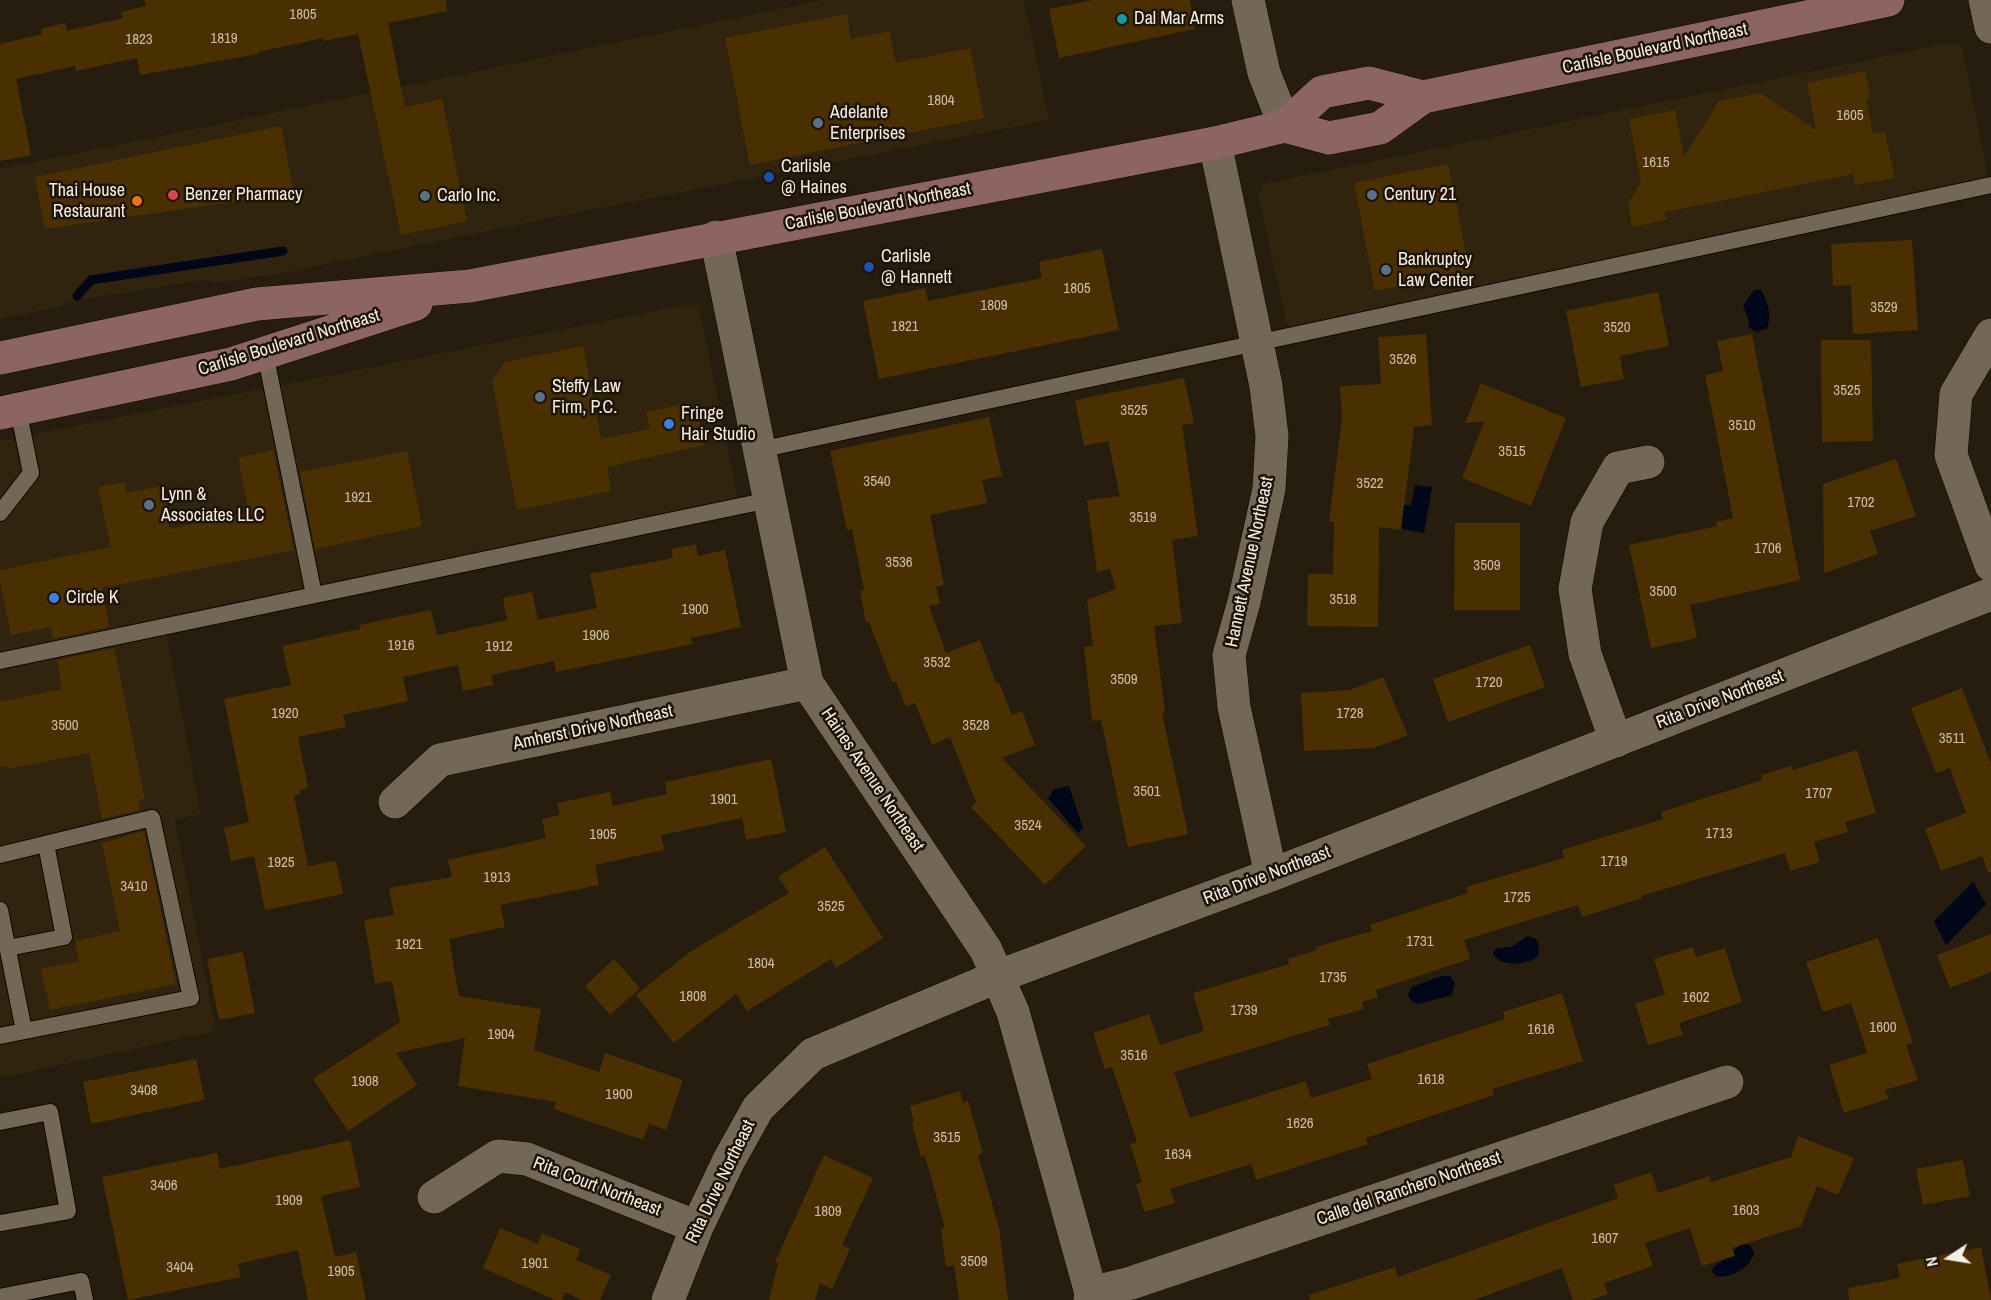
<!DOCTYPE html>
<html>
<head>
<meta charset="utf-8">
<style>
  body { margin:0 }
  #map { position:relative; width:1991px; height:1300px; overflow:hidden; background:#271d0e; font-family:"Archivo Narrow",sans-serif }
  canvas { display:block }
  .north { position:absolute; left:1919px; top:1228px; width:60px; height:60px; -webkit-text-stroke:4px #1d1405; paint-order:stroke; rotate:258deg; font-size:16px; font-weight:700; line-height:24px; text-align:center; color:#f5eee4 }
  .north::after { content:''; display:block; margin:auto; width:21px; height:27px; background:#f5eee4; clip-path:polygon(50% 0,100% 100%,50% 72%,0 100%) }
</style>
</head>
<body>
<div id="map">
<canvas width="1991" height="1300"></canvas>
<div class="north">N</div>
</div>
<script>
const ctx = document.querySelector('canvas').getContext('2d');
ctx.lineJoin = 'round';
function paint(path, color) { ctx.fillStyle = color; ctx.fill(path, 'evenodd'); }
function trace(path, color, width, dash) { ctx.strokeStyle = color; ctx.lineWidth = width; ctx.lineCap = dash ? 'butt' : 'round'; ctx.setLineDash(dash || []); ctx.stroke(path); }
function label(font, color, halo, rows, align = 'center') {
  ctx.font = font + ' "Archivo Narrow",sans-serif'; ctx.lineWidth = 5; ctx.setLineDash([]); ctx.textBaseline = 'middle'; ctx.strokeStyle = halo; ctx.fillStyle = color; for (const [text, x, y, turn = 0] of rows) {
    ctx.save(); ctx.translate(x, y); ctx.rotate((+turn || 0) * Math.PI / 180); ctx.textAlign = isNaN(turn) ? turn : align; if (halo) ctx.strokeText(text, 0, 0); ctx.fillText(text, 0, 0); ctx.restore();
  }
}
const built = new Path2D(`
  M823 0H1024L1049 120 560 216 288 272 217 283 204 280 71 301 61 306 0 319V169Z
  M1954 42 1961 45 1963 52 1989 183 1288 329 1258 195 1263 184Z
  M684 305H698L700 311 738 499 163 617 201 814 175 820 216 1031 0 1078V441Z`);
const water = new Path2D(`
  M1754 290H1761C1768 302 1772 315 1767 329L1756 332 1749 327 1748 318 1743 306Z
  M1415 485 1432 487 1424 533 1393 527 1397 503 1411 506Z
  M1069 786 1083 828 1078 833 1048 798 1054 789Z
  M1973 882 1986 904 1946 945 1934 921Z
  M1528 936 1536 939 1539 946 1538 956C1526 966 1504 967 1493 955L1494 951 1497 948 1511 947Z
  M1441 976H1450L1455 983 1452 995 1418 1004 1411 1001 1408 995 1412 987Z
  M1741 1244 1750 1245 1754 1253C1751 1268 1730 1279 1716 1276L1712 1272 1713 1267 1725 1259Z`);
const stream = new Path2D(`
  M77 296 91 280 283 251`);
const building = new Path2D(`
  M144 0H446L447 11 388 23 405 107 442 99 467 221 401 235 358 34 324 41 323 38 258 52V54L140 75 137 58 76 71 75 66 16 79 31 155 0 161V44L42 34 41 29 65 23 67 31 123 18 121 12 146 6Z
  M1093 0H1190L1195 29 1059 58 1049 9Z
  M847 14 851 39 889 31 896 63 970 48 984 118 750 165 725 38Z
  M1865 71 1870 96 1866 100 1873 134 1885 132 1895 178 1855 185 1853 174 1665 212 1666 220 1632 227 1628 204 1641 182 1629 119 1675 110 1684 157 1719 101 1760 93 1816 130 1807 83Z
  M281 126 294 193 45 229 35 177Z
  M1448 164 1470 272 1375 291 1354 183Z
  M1912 240 1918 330 1853 334 1851 285 1833 286 1831 244Z
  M1102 249 1119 330 879 379 863 301 925 288 928 301 1042 278 1039 262Z
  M1658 292 1669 346 1620 356 1624 379 1581 387 1566 311Z
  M1426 334 1432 425 1414 427 1401 530 1379 527 1378 627 1307 626 1308 574H1333L1334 522 1329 521 1342 418 1340 386 1381 384 1378 337Z
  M1752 334 1800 580 1690 605 1697 638 1651 648 1629 545 1717 526 1716 522 1733 518 1705 375 1723 371 1717 341Z
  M1821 340H1871L1873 441 1822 442Z
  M583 346 601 439 650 429 646 412 689 403 692 420 698 418 704 445 607 467 611 491 517 510 492 381 505 362Z
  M1184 378 1194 423 1182 425 1198 536 1172 540 1182 623 1154 626 1165 712 1162 713 1188 834 1128 847 1101 720 1092 721 1084 647 1093 646 1087 600 1116 589 1110 569 1097 572 1087 500 1120 496 1108 441 1084 446 1075 400Z
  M1481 383 1566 418 1531 506 1462 478 1484 422 1465 423Z
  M989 417 1002 476 982 480 987 503 930 515 944 585 936 587 940 604 929 606 946 653 980 640 996 683 999 682 1012 715 1022 711 1035 745 1002 758 1086 846 1045 885 971 807 976 802 950 737 932 745 915 703 906 707 896 681 892 682 869 622 866 623 860 591 864 590 852 529 847 530 830 451Z
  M273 450 294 550 102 588 109 627 53 639 51 627 11 635 0 582V570L111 547 98 487 125 482 126 493 162 486 170 529 249 512 238 458Z
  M407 451 422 526 315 549 300 472Z
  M1896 459 1916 516 1870 531 1878 554 1824 573 1823 484Z
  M1455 523H1520V610H1454Z
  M696 544 698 556 725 550 741 627 691 638 693 644 556 672 554 661 491 675 494 685 463 691 458 665 403 677 408 701 343 715 346 727 298 737 308 788 299 790 300 794 294 796 308 866 336 861 343 894 265 910 254 856 231 861 224 828 249 822 224 699 291 685 282 646 360 629 359 625 431 610 437 635 507 620 503 598 532 592 538 620 597 608 590 574 673 558 671 549Z
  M1530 645 1545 687 1448 722 1433 679Z
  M114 648 145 799 138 800 140 810 102 819 89 753 8 769 7 766 0 767V702L62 689 57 660Z
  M1383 677 1408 735 1374 748 1304 751 1301 693 1350 690Z
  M1962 688 1991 763V872H1988L1982 856 1941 871 1925 829 1966 813 1950 768 1936 773 1911 708Z
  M1857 750 1876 813 1845 822 1848 832 1814 842 1820 862 1790 871 1785 853 1641 896 1642 898 1582 917 1578 905 1464 940 1470 959 1376 990 1378 997 1362 1002 1364 1009 1328 1019 1330 1025 1174 1072 1190 1118 1306 1081 1311 1098 1372 1079 1367 1064 1505 1019 1503 1012 1562 993 1583 1061 1492 1089 1494 1095 1366 1138 1368 1144 1256 1180 1251 1164 1170 1189 1175 1203 1144 1212 1136 1184 1142 1182 1130 1144 1137 1142 1112 1067 1105 1069 1093 1033 1149 1014 1160 1045 1204 1031 1193 993 1289 964 1288 959 1317 950 1316 947 1372 931 1370 925 1468 893 1466 887 1564 858 1562 850 1663 819 1661 812 1762 780 1761 775 1791 766 1793 770Z
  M771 759 786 832 746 840 742 818 661 835 664 850 595 865 599 885 500 905 505 927 449 939 459 996 541 1009 534 1050 599 1072 605 1053 683 1080 666 1130 649 1124 643 1140 554 1109 556 1102 458 1086 465 1038 396 1053 417 1085 348 1131 313 1079 400 1022 392 981 375 984 364 920 394 915 389 888 452 877 448 860 546 838 542 819 560 815 557 803 610 792 613 806 667 794 665 782Z
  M144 831 176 984 50 1010 41 969 79 961 75 941 120 931 102 843Z
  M825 847 883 938 836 968 831 959 747 1011 736 994 674 1043 636 995 691 951 789 893 778 877Z
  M1991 934V972L1950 988 1937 955Z
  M1878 938 1913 1043 1906 1045 1918 1080 1885 1090 1888 1099 1844 1113 1829 1065 1867 1053 1851 1003 1823 1012 1806 962Z
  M1693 947 1696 957 1725 948 1742 1002 1679 1023 1683 1035 1648 1045 1635 1004 1665 994 1654 959Z
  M243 952 255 1013 219 1020 207 959Z
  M614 959 640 988 610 1015 585 986Z
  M196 1059 205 1100 91 1124 83 1082Z
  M960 1091 963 1103 968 1101 983 1153 978 1155 999 1228 1008 1300H959L954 1265 946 1267 941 1229 945 1228 925 1156 921 1157 912 1123 914 1122 910 1106Z
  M1798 1136 1854 1158 1838 1195 1817 1186 1801 1226 1732 1248 1735 1256 1702 1266 1690 1228 1645 1243 1653 1266 1604 1283 1608 1294 1591 1300H1573L1562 1268 1474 1300H1310L1309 1295 1395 1267 1398 1277 1618 1198 1614 1185 1651 1172 1658 1193 1709 1176 1711 1182 1791 1157Z
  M350 1140 360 1187 321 1196 335 1257 356 1252 366 1300H308L298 1250 238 1264 241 1277 128 1300 102 1177 217 1153 220 1169Z
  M824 1155 873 1178 842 1245 850 1249 832 1289 820 1283 815 1300H769L778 1263 775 1262Z
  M1963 1160 1970 1196 1923 1205 1916 1169Z
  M500 1228 538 1244 542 1233 580 1249 576 1260 611 1275 600 1300H582L565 1292 562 1300H555L483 1268Z
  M1981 1247 1991 1300H1849L1848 1288 1900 1278 1897 1264Z`);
const lane = new Path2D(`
  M265 353 314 595
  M759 450 1991 185
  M0 513 31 473 18 409
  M0 661 769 500
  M0 855 152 818 191 998 0 1036
  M0 910 24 1031
  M8 948 64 937 46 844
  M0 1122 50 1112 68 1211 0 1223
  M0 1297 81 1281 85 1300`);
const street = new Path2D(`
  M1248 0 1264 73 1285 126
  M1985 0 1991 27
  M1215 143 1266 386 1272 436 1269 489 1244 602 1229 655 1234 707 1271 875
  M716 237 807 683 986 950 1013 1012 1091 1293 1090 1300
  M1991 335 1956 394 1951 455 1991 565
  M1616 741 1585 654 1575 589 1587 522 1618 468 1648 462
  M395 802 440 760 807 683
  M434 1197 498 1156 527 1159 697 1227
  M1091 1293 1131 1283 1727 1082
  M668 1300 697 1227 729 1160 758 1108 813 1054 999 976 1271 875 1991 594`);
const secondary = new Path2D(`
  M1423 97 1369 83 1322 92 1285 126 1329 138 1380 128 1423 97 1888 0
  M0 358 257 304 470 286 1215 143 1285 126
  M0 413 231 364 416 304`);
const markers = [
  [1122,19,6,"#0f9aa8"],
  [818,123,6,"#5c6f8a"],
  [769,177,6,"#1a4fb4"],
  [173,195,6,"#e0444e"],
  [1372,195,6,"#5c6f8a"],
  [425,196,6,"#5c6f8a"],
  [137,201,6,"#e8710a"],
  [869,267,6,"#1a4fb4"],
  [1386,270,6,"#5c6f8a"],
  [540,397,6,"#5c6f8a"],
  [669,424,6,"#3f7fe0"],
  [149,505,6,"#5c6f8a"],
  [54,598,6,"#3f7fe0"]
];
const numberNames = [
  ["1805",303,15],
  ["1819",224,39],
  ["1823",139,40],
  ["1804",941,101],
  ["1605",1850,116],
  ["1615",1656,163],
  ["1805",1077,289],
  ["1809",994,306],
  ["3529",1884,308],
  ["1821",905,327],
  ["3520",1617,328],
  ["3526",1403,360],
  ["3525",1847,391],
  ["3525",1134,411],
  ["3510",1742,426],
  ["3515",1512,452],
  ["3540",877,482],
  ["3522",1370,484],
  ["1921",358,498],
  ["1702",1861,503],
  ["3519",1143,518],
  ["1706",1768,549],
  ["3536",899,563],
  ["3509",1487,566],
  ["3500",1663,592],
  ["3518",1343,600],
  ["1900",695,610],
  ["1906",596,636],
  ["1916",401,646],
  ["1912",499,647],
  ["3532",937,663],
  ["3509",1124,680],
  ["1720",1489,683],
  ["1920",285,714],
  ["1728",1350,714],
  ["3500",65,726],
  ["3528",976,726],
  ["3511",1952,739],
  ["3501",1147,792],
  ["1707",1819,794],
  ["1901",724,800],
  ["3524",1028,826],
  ["1713",1719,834],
  ["1905",603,835],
  ["1719",1614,862],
  ["1925",281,863],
  ["1913",497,878],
  ["3410",134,887],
  ["1725",1517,898],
  ["3525",831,907],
  ["1731",1420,942],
  ["1921",409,945],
  ["1804",761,964],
  ["1735",1333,978],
  ["1808",693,997],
  ["1602",1696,998],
  ["1739",1244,1011],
  ["1600",1883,1028],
  ["1616",1541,1030],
  ["1904",501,1035],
  ["3516",1134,1056],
  ["1618",1431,1080],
  ["1908",365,1082],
  ["3408",144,1091],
  ["1900",619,1095],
  ["1626",1300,1124],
  ["3515",947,1138],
  ["1634",1178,1155],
  ["3406",164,1186],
  ["1909",289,1201],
  ["1603",1746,1211],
  ["1809",828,1212],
  ["1607",1605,1239],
  ["3509",974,1262],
  ["1901",535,1264],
  ["3404",180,1268],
  ["1905",341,1272]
];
const poiNames = [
  ["Dal Mar Arms",1134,19],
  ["Adelante",830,113],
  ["Enterprises",830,134],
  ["Carlisle",781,167],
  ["@ Haines",781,188],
  ["Thai House",125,191,"right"],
  ["Restaurant",125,212,"right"],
  ["Benzer Pharmacy",185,195],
  ["Century 21",1384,195],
  ["Carlo Inc.",437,196],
  ["Carlisle",881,257],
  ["@ Hannett",881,278],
  ["Bankruptcy",1398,260],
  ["Law Center",1398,281],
  ["Steffy Law",552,387],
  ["Firm, P.C.",552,408],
  ["Fringe",681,414],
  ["Hair Studio",681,435],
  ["Lynn &",161,495],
  ["Associates LLC",161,516],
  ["Circle K",66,598]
];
const streetNames = [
  ["Carlisle Boulevard Northeast",1655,49,-12],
  ["Carlisle Boulevard Northeast",878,207,-11],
  ["Carlisle Boulevard Northeast",289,343,-17],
  ["Hannett Avenue Northeast",1250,562,-78],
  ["Rita Drive Northeast",1720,700,-21],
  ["Amherst Drive Northeast",593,728,-12],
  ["Haines Avenue Northeast",872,780,56],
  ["Rita Drive Northeast",1267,876,-21],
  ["Rita Drive Northeast",721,1182,-64],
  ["Rita Court Northeast",597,1187,21],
  ["Calle del Ranchero Northeast",1409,1189,-19]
];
paint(built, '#31240e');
paint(water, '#000719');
trace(stream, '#000719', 9);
paint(building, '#4a3001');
trace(lane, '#100700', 18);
trace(street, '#100700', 34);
trace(secondary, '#100700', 34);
trace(lane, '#736856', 16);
trace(street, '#736856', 33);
trace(secondary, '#8c6461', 33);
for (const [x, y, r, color] of markers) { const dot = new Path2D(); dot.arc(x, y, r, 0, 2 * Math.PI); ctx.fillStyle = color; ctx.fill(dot); trace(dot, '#1d1405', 2); }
label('15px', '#cabeab', null, numberNames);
label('18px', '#f5eee4', '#1d1405', poiNames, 'left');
label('18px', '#f5eee4', '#1d1405', streetNames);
</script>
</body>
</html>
